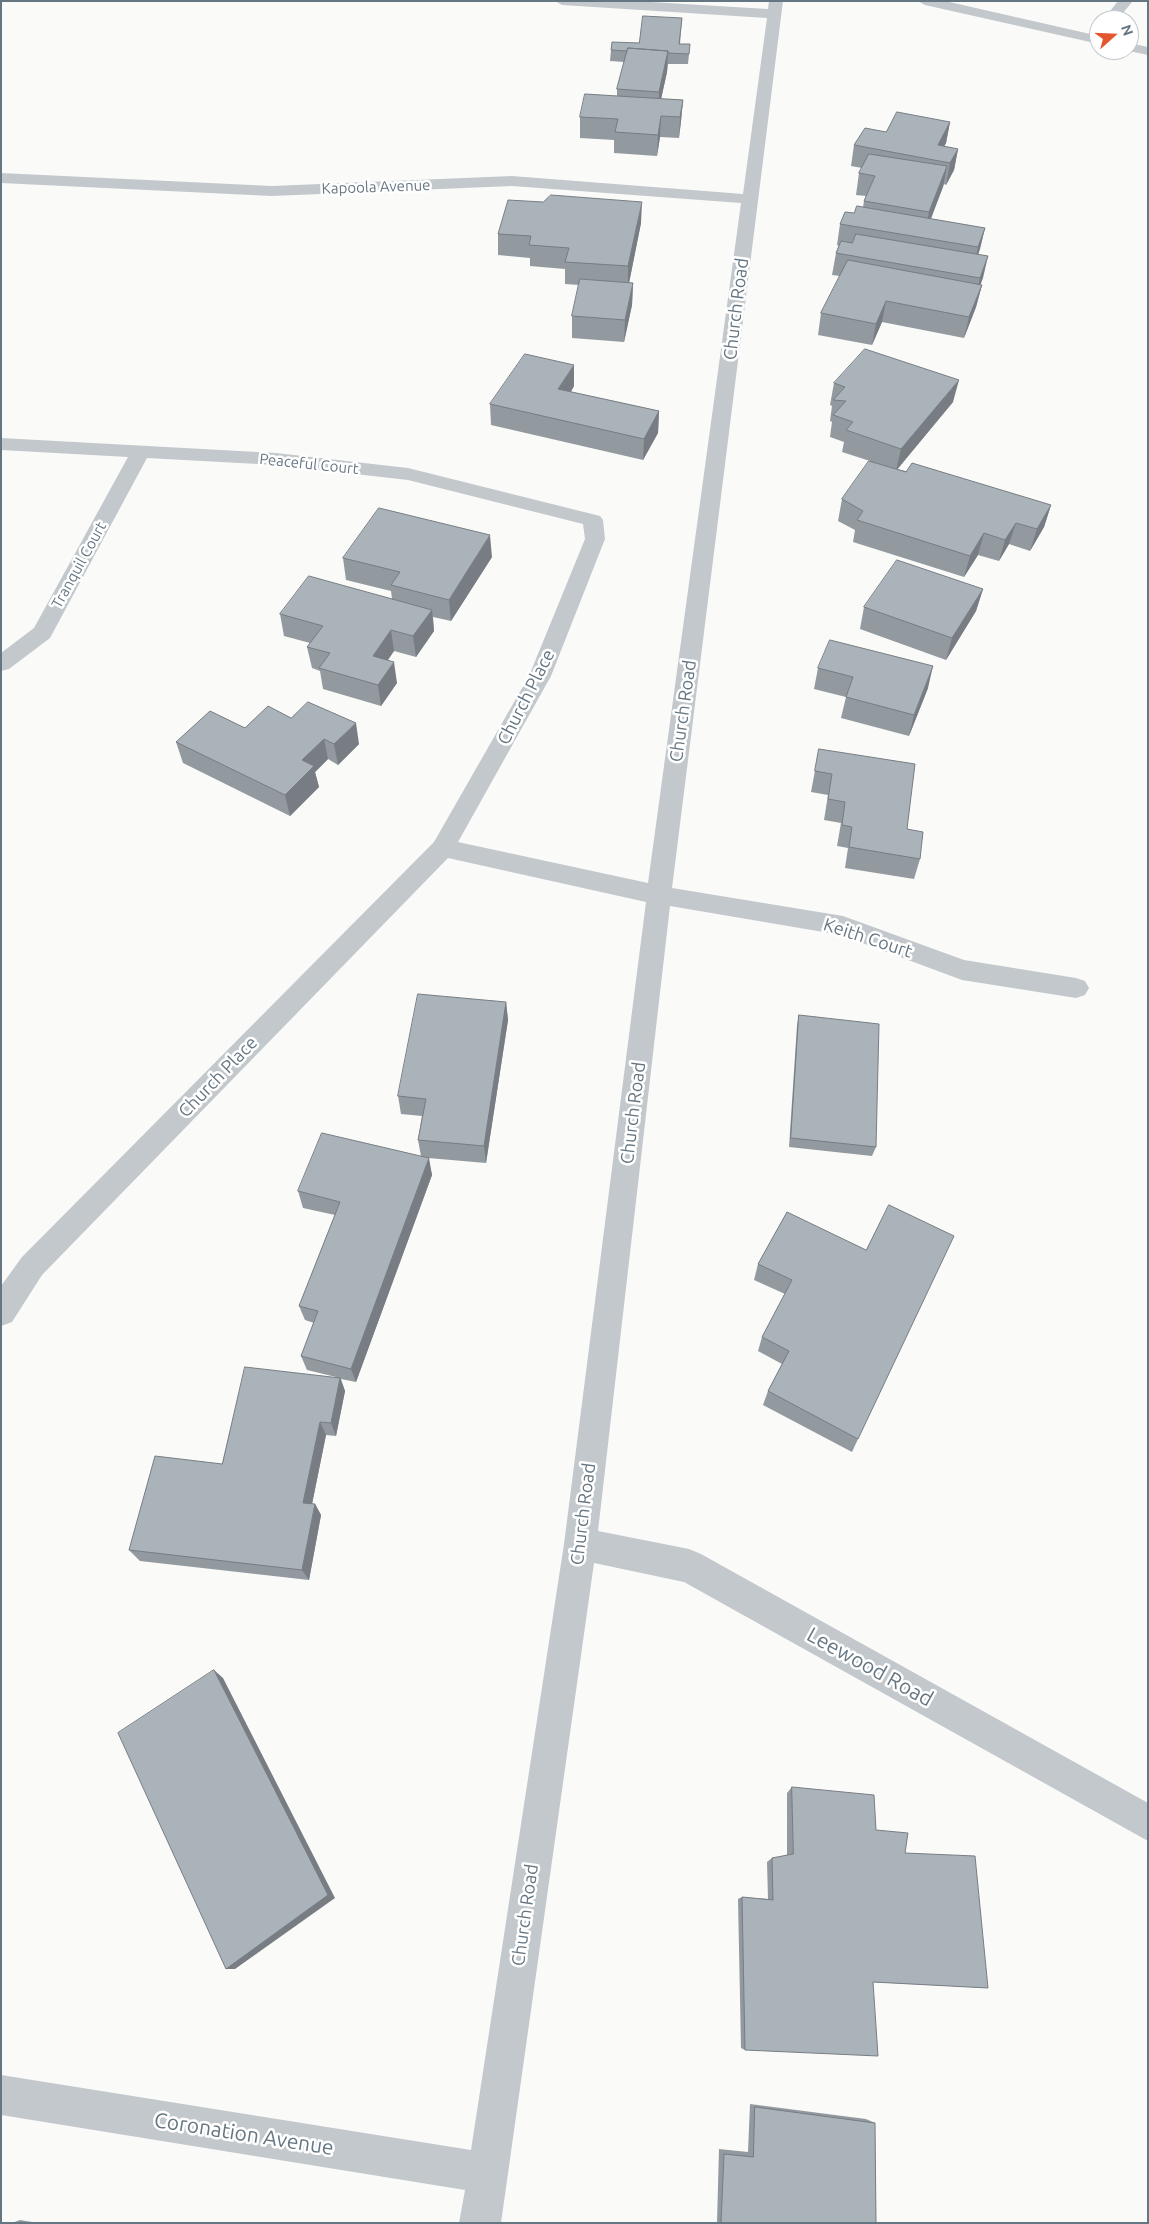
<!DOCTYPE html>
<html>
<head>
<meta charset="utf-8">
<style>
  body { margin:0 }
  #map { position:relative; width:1149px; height:2224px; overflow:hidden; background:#fafaf8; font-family:Ubuntu,sans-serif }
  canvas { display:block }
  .frame { position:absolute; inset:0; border:2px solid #657683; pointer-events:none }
  .north { position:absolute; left:1089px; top:10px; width:50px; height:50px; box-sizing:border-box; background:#fff; border:1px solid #c1c8cd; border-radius:50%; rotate:70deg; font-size:14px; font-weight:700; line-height:20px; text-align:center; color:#657683 }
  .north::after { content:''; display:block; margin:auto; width:18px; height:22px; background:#e4572e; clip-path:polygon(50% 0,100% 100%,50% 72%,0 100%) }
</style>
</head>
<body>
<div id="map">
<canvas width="1149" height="2224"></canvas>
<div class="frame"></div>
<div class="north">N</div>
</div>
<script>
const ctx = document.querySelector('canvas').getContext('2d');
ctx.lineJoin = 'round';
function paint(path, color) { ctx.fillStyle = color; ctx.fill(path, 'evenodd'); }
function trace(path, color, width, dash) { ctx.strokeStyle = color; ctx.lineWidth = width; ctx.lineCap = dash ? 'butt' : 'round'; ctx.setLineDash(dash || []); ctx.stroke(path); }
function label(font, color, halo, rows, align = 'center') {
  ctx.font = font + ' Ubuntu,sans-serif'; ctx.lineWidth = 5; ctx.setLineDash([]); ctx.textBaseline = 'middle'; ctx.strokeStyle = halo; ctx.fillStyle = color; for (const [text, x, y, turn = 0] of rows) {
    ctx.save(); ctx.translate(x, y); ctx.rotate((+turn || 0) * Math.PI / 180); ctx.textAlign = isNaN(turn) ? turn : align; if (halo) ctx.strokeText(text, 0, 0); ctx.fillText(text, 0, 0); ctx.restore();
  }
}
const minor = new Path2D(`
  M555 1H634L768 9 769 1H783L672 888 843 916 964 960 1076 978 1085 981 1089 988 1085 995 1076 998 962 980 841 935 670 906 598 1531 689 1549 701 1554 1148 1803V1841L684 1582 594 1563 501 2223H459L465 2190 1 2115V2075L471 2150 564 1544 646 902 448 858 42 1275 12 1322 1 1326V1286L22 1257 434 842 529 676 585 539 583 524 408 480 276 465 147 458 50 638 9 669 1 671V653L34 628 128 457 1 450V438L276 453 408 468 600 516 603 520 605 539 551 676 458 842 648 883 741 203 512 186 272 196 1 183V173L272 186 512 176 743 194 767 18 562 5Z
  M918 1H945L1099 36V44L925 5Z
  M1118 1H1133L1117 20H1103Z
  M1129 43 1148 47V55L1124 50H1129Z`);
const wall = new Path2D(`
  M682 18 680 44H690L688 64H668L667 72 661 99 683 100 681 121 679 138 660 137 657 156 614 153V140L580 138V117L617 96V89L624 62 610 61 611 50 639 43Z
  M950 122 946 143 944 146 958 149 954 170 946 185 944 184 931 219 985 228 978 255 988 256 980 285H982L976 307 964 338 882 322 872 345 818 335 821 313 840 276 832 275 836 253 839 246 837 245 840 224 854 213 863 207 864 201 866 196 856 195 859 173 862 168 851 166 854 145 886 132Z
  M641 223 629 283H633L632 305 624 342 572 338V316L579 285 565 284V269L530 266V258L498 255V234Z
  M834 383 953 402 897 469 1051 505 1044 527 1030 551 1009 544 999 561 978 555 964 577 853 542 855 530 838 521 842 499 870 461 842 452 844 442 830 437 832 422 830 421 832 406 830 405Z
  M574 386 571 392 659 411 658 433 643 460 491 425 490 404Z
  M492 557 451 621 433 617 434 631 416 657 394 651 388 660 397 683 381 706 323 689 320 671 312 668 307 647 310 643 284 636 280 614 392 599 391 591 346 580 343 558Z
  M983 589 976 611 946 660 860 629 864 607Z
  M818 668 928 688 909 736 841 718 846 697 814 689Z
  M291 718 359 744 338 765 328 759 315 772 319 787 290 816 183 763 176 742Z
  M819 749 907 829 920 859 914 879 845 868 848 848 837 846 841 823 824 820 828 795 811 792Z
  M506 1002 508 1020 486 1163 428 1158 432 1175 356 1382 341 1379 345 1391 336 1436 326 1435 312 1504H315L321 1515 309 1580 140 1561 129 1550 222 1464 336 1377 307 1370 301 1356 314 1323 305 1320 299 1306 335 1215 303 1208 298 1191 421 1156 418 1140 422 1116 401 1114 398 1096Z
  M799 1015 876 1147 872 1156 789 1147 797 1025Z
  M787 1212 858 1439 852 1452 763 1405 768 1391 782 1364 758 1351 762 1337 785 1294 754 1280 758 1264Z
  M792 1787 876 1830 905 1853 988 1988 873 1982 745 2050 741 2048 738 1899 742 1897 768 1899 767 1862 772 1858 787 1855V1793Z
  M750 2104 866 2119 875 2123 876 2223H717L719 2149 748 2152Z
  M20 2220 38 2223H12Z`);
const shadedWall = new Path2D(`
  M668 51 667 72 658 113 659 92Z
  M683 100 681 121 679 138 680 117Z
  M661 116 660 137 657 156 658 135Z
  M950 122 946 143 937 161 938 145Z
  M958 149 954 170 946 185 950 163Z
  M947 166 943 187 925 233 929 212Z
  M642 202 641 223 628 288V266Z
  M985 228 980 249 973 269 978 247Z
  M988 256 983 278 975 300 980 278Z
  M633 283 632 305 624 342 625 320Z
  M982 285 976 307 964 338 969 317Z
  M886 301 882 322 872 345 876 324Z
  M574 365V386L558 411V389Z
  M959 380 953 402 896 471 901 449Z
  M659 411 658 433 643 460 644 439Z
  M1051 505 1044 527 1030 551 1037 529Z
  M1016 523 1009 544 999 561 1005 540Z
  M984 533 978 555 964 577 970 556Z
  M490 535 492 557 451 621 449 600Z
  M983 589 976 611 946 660 952 638Z
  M432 610 434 631 416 657 413 636Z
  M391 630 394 651 376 677 373 656Z
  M394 662 397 683 381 706 378 685Z
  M933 666 928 688 909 736 914 715Z
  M356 723 359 744 338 765 334 744Z
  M324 739 328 759 315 772 319 787 290 816 285 795 302 760Z
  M506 1002 508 1020 486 1163 484 1146Z
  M429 1158 432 1175 356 1382 351 1369Z
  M340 1378 345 1391 336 1436 331 1423Z
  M320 1422 326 1435 310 1514 303 1503Z
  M315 1504 321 1515 309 1580 302 1570Z
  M214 1670 223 1678 335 1898 235 1969H226Z`);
const building = new Path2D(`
  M643 16 682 18 679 44H690L689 54 668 53V51L628 48 627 51 611 50 612 42 639 43Z
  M628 48 668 51 659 92 617 89Z
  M585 94 683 100 680 117 661 116 658 135 615 132 618 119 580 117Z
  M897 112 950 122 938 145 958 149 950 163 854 145 865 128 886 132Z
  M869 154 947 166 929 212 864 201 875 176 859 173Z
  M551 195 642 202 628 266 565 262 569 248 529 245 531 236 498 234 508 200 543 202Z
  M857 206 985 228 978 247 840 224 845 212 854 213Z
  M856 234 988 256 980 278 836 253 841 241 852 243Z
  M848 260 982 285 969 317 886 301 876 324 821 313Z
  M580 279 633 283 625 320 572 316Z
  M865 349 959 380 901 449 846 430 853 422 833 415 846 401 833 400 845 387 834 383Z
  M525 354 574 365 558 389 659 411 644 439 490 404Z
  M869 461 906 472 912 463 1051 505 1037 529 1016 523 1005 540 984 533 970 556 857 520 863 511 842 499Z
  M379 508 490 535 449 600 391 585 400 572 343 558Z
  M897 560 983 589 952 638 864 607Z
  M309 576 432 610 413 636 391 630 373 656 394 662 378 685 319 668 330 653 307 647 323 626 280 614Z
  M830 640 933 666 914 715 846 697 853 677 818 668Z
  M308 702 356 723 334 744 324 739 302 760 314 766 285 795 176 742 210 711 245 728 268 706 291 718Z
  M819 749 915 764 907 829 923 832 920 859 849 847 852 827 842 825 845 802 828 799 832 774 815 771Z
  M418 994 506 1002 484 1146 418 1140 426 1099 398 1096Z
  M799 1015 879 1024 876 1147 791 1138Z
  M322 1133 429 1158 351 1369 301 1356 318 1311 299 1306 340 1202 298 1191Z
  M889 1205 954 1236 858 1439 768 1391 789 1351 762 1337 792 1280 758 1264 787 1212 866 1250Z
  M245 1367 340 1378 331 1423 320 1422 303 1503 315 1504 302 1570 129 1550 155 1456 222 1464Z
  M214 1670 328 1895 226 1969 118 1733Z
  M792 1787 874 1795 876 1830 908 1833 905 1853 975 1856 988 1988 873 1982 878 2056 745 2050 742 1897 773 1900 772 1858 793 1854Z
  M755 2107 875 2123 876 2223H721L724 2154 753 2157Z`);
const farStreetnames = [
  ["Kapoola Avenue",376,187,-2],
  ["Peaceful Court",309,464,6],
  ["Tranquil Court",79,565,-61]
];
const streetNames = [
  ["Church Road",736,309,-83],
  ["Church Place",526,697,-63],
  ["Church Road",683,711,-82],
  ["Keith Court",868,938,18],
  ["Church Place",218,1077,-46],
  ["Church Road",633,1113,-83],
  ["Church Road",583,1514,-83],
  ["Church Road",525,1915,-82]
];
const nearStreetnames = [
  ["Leewood Road",870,1667,29],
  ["Coronation Avenue",244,2134,9]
];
paint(minor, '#c3c8cc');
paint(wall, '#929a9f');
paint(shadedWall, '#777d82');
paint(building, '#aab3b9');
trace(building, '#777d82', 1);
label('15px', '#657683', '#fff', farStreetnames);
label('18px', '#657683', '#fff', streetNames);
label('21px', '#657683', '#fff', nearStreetnames);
</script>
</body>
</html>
